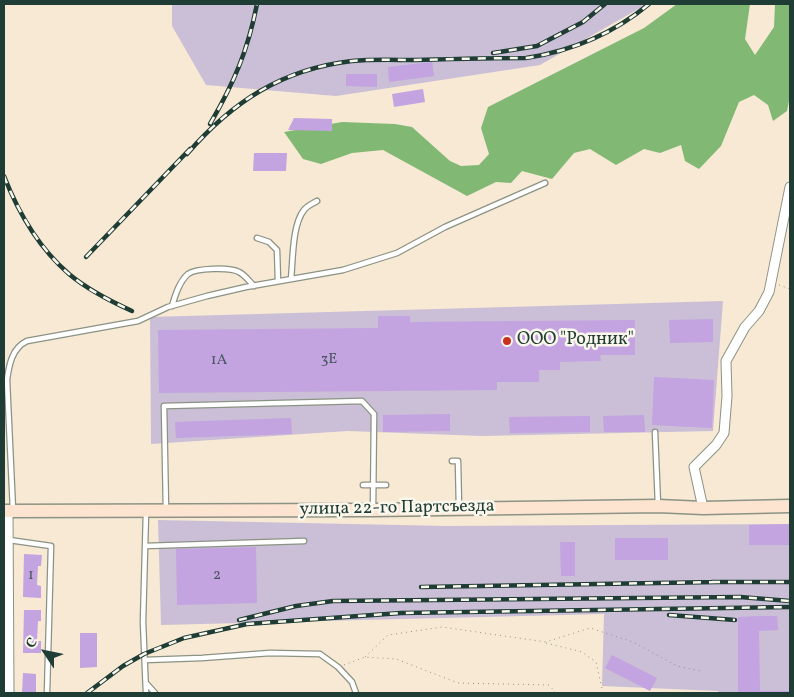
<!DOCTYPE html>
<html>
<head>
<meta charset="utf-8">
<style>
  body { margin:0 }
  #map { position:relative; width:794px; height:697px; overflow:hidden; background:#f7e9d4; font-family:Vollkorn,serif }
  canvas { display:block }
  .frame { position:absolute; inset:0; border:5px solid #1f3d34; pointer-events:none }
  .north { position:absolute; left:20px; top:627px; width:50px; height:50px; -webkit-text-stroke:4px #fbf7ec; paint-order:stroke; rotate:304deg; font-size:14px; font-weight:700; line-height:20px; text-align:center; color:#1f3d34 }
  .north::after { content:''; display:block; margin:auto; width:18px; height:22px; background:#1f3d34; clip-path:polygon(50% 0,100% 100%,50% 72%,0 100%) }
</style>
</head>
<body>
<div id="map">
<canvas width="794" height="697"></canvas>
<div class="frame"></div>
<div class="north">С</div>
</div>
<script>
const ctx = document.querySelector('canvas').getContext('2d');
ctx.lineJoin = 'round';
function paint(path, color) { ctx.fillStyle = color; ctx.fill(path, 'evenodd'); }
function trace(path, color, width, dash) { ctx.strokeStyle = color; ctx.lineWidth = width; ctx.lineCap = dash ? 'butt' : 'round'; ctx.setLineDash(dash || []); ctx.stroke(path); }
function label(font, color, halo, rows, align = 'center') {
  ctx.font = font + ' Vollkorn,serif'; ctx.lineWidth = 5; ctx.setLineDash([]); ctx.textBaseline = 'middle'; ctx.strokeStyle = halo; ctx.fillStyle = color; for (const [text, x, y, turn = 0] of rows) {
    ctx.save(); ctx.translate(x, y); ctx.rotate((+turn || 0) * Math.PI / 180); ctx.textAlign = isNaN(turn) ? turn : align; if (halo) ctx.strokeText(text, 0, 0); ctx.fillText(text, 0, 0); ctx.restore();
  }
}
const industrial = new Path2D(`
  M172 4H647L540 65 336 96 206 85 172 26Z
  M723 301 713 431 482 436 348 431 151 444 150 317Z
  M158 520 446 526 790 524V693H718V691L602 686 604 614 161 625Z`);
const forest = new Path2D(`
  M677 4H750L745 39 755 55 774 27 775 4H790V96L787 111 773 121 768 105 754 95 739 102 721 146 699 169 685 161 681 145 660 153 644 149 616 165 590 149 574 153 552 179 522 171 511 183 496 182 467 196 383 150 352 153 321 164 303 159 284 132 342 122 395 124 412 127 450 161 461 166 479 165 489 154 481 128 488 107 644 28Z`);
const building = new Path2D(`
  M432 62 434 76 389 82 388 67Z
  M346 74H377V87L346 86Z
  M423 89 425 102 394 107 392 94Z
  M294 118 332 119V131L288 130Z
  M254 153H287L286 171H253Z
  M378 316H410V322L635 320V355H600L601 361 560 362V370H539V382H497V390L159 393 158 330 378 328Z
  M713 319V342L670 343 669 320Z
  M654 377 714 380 712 428 652 425Z
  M450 414V431L383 432V415Z
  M644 415 645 432H604L603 416Z
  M590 416V432L510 433 509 417Z
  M291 418 292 434 176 438 175 422Z
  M790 524V545H749V525Z
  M615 538H668V560H615Z
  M560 542H575V576H561Z
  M256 547 257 603 177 605 176 549Z
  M24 554 42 555 41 566H38L37 585 41 586V598L23 597Z
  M24 610H41V621H38L37 641H41V653H23Z
  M759 616H777L778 630 759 631 760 691H790V693H738V617Z
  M80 633H97V667L80 668Z
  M612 655 657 678 650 691 605 668Z
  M23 673 36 674V693H22Z`);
const path = new Path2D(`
  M779 285 790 289
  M546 643 582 652 596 662 603 693
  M365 657 388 635 442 627 546 642 590 628 633 642 677 666 701 671
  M344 665 365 657 396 659 458 683 549 685 556 693`);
const lane = new Path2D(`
  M257 238 269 242 277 250 278 281
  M291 279C293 260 292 225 304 210 307 206 312 204 317 201
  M172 306C175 296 179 282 188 274 196 268 230 267 239 272 245 275 249 281 254 286
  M655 432 658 505
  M452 461H458L459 508
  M363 485H386
  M13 510 7 380C9 365 12 348 27 341L138 321 168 307 207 296 246 287 343 270 397 253 445 227 545 183
  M166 510 164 406 362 401 374 414 373 509
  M9 540 51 546 47 693
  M145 546 304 541
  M145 660 202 658 270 653 320 654 338 667 352 682 356 693
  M146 683 155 693
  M146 693 143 622 146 512`);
const street = new Path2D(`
  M703 508 694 467 716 445 724 433 727 396 726 361 745 327 759 311 769 292 790 187
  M8 511 9 693`);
const secondary = new Path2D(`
  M4 511 373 510 658 506 703 508 790 506`);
const rail = new Path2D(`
  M493 53 537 46 583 22 605 4
  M210 124C234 83 248 50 257 4
  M187 154C232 102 282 69 352 61 373 59 395 60 416 60 453 59 490 58 526 58 572 51 613 34 649 4
  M4 176C18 212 40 249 69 274 88 290 110 301 132 311
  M86 257 190 149
  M712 582H790
  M421 587 717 582
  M669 615 735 620
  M239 620 296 606 333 601 740 597 790 601
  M87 693 123 666 144 654 184 638 247 624 401 613 790 607`);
const markers = [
  [507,341,5,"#c8321e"]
];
const numberNames = [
  ["3Е",329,360],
  ["1А",219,361],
  ["1",31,576],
  ["2",217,576]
];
const poiNames = [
  ["ООО \"Родник\"",517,341]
];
const streetNames = [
  ["улица 22-го Партсъезда",397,509,-1]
];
paint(industrial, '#cabfd6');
paint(forest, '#81b874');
paint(building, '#c3a3e0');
trace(lane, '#8b9384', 7);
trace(street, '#8b9384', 11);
trace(secondary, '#8b9384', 15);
trace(path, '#8b9384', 1, [1, 4]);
trace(lane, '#fff', 4.5);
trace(street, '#fff', 9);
trace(secondary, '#fde4d0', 12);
trace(rail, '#1f3d34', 4.5);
trace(rail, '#fbf7ec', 2.5, [8]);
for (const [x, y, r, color] of markers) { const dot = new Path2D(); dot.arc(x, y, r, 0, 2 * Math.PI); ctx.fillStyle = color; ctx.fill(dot); trace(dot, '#fbf7ec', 2); }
label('15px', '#48565f', null, numberNames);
label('18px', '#1f3d34', '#fbf7ec', poiNames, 'left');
label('18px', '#1f3d34', '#fbf7ec', streetNames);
</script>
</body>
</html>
